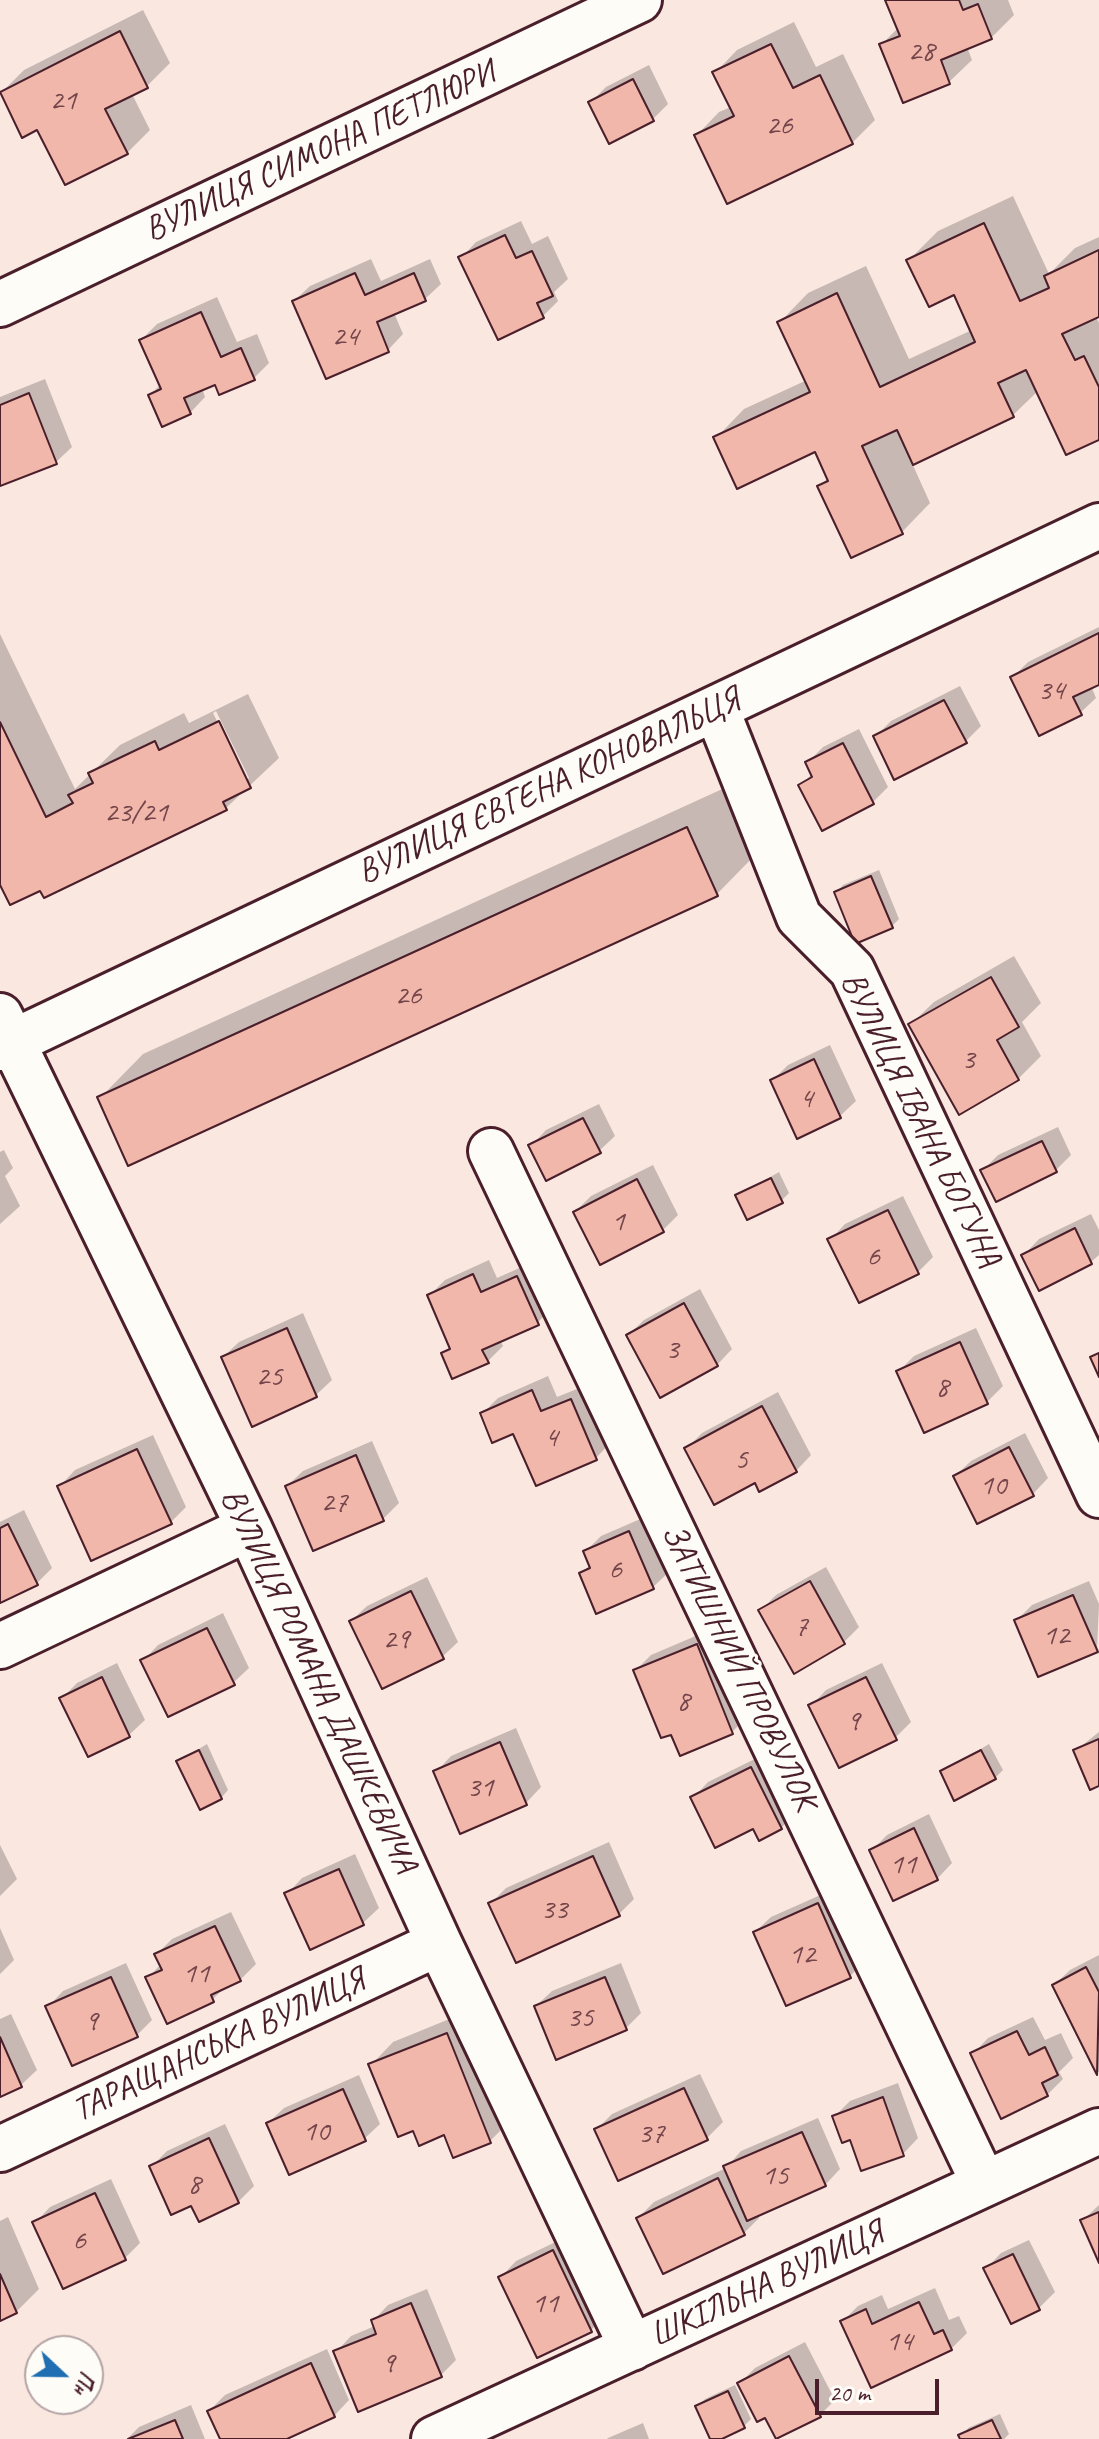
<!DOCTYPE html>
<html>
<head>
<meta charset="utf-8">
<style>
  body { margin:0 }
  #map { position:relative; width:1099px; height:2439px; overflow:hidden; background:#f9e7e0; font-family:Caveat,sans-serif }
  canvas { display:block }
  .north { position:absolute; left:24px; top:2335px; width:80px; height:80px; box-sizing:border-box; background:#fdfcf7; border:2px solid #b5a4a5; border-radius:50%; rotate:112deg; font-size:22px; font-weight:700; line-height:32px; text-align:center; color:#4a1f2b }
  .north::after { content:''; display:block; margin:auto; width:28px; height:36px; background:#1f6fb2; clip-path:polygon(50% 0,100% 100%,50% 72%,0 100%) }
  .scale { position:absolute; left:815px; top:2379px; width:124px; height:36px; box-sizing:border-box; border:4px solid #4a1f2b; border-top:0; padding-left:10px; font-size:24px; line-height:28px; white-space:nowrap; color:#4a1f2b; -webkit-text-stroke:6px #fdfcf7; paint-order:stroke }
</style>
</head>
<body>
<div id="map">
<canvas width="1099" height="2439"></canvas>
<div class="north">Пн</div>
<div class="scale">20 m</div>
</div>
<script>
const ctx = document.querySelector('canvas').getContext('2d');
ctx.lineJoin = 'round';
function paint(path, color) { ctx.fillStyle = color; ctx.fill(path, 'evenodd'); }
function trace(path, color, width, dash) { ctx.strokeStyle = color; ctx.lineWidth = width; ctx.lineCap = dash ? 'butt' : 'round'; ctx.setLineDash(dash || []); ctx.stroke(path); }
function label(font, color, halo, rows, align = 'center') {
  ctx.font = font + ' Caveat,sans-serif'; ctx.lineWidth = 6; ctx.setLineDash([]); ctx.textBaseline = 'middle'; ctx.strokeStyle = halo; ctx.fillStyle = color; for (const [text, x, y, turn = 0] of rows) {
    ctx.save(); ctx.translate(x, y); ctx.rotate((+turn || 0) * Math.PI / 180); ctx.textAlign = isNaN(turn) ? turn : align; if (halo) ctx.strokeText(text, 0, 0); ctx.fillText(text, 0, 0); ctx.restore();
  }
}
const shadow = new Path2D(`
  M888 0H1008L1014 15 991 38 967 47 972 60 949 82 881 45 899 27Z
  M143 10 170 63 147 86 132 94 150 130 127 153 38 128 2 92 24 70Z
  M794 22 816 67 843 54 875 120 852 143 697 135 719 112 731 107 715 73 737 50Z
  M649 65 668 104 652 120 590 103 606 87Z
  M1013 196 1049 274 1075 248 1099 237V315L1096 316 1099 323V438L1038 391 1012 416 912 463 930 503 902 532 820 486 829 477 816 450 716 438 744 409 807 380 780 322 808 293 866 266 909 359 972 330 955 293 909 260 938 231Z
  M521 221 532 244 548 236 568 279 554 292 558 301 543 316 461 258 476 242Z
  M371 259 381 281 430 259 441 284 425 299 394 313 403 334 388 350 294 301 310 286Z
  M217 297 237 342 257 334 269 363 254 378 216 382 202 388 205 397 190 413 150 395 161 384 141 340 157 324Z
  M45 379 72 447 56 462 0 484V397Z
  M1099 627V682L1091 686 1096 698 1080 713 1012 678 1028 662Z
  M0 634 75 789 120 745 184 713 189 723 248 694 279 758 226 808 41 888 0 881ZM216 711 249 778 246 781 213 713Z
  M960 686 981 726 965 742 875 737 891 721Z
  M859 729 888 787 872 803 801 785 813 773 807 763 823 747Z
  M731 785 760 850 717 894 100 1098 143 1054Z
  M879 870 899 919 892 926 836 893 843 885Z
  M1014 956 1041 1003 1022 1022 1041 1056 1018 1079 911 1024 934 1002Z
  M830 1045 856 1101 840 1116 798 1136 772 1081 788 1065Z
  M599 1104 615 1136 599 1151 531 1146 546 1130Z
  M1058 1127 1071 1155 1055 1171 983 1170 998 1155Z
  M4 1150 13 1168 5 1176 20 1206 0 1224V1152Z
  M653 1165 678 1215 662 1231 575 1212 591 1196Z
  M779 1172 789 1193 781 1201 737 1196Z
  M903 1196 933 1257 918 1272 830 1240 845 1224Z
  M1091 1214 1099 1230V1255L1091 1262 1039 1288 1024 1255 1039 1239Z
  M489 1260 497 1278 533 1262 553 1307 537 1323 500 1340 503 1346 487 1362 444 1354 451 1346 429 1296 445 1280Z
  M700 1289 732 1349 717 1365 628 1335 644 1320Z
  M303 1313 332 1380 316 1395 223 1357 239 1342Z
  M976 1328 1003 1386 987 1402 925 1431 898 1372 914 1356Z
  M548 1376 557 1397 587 1385 611 1442 596 1458 514 1431 482 1414 498 1398Z
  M778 1392 811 1455 796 1471 756 1480 687 1448 702 1433Z
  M1025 1433 1048 1478 1033 1494 955 1476 971 1461Z
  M153 1435 186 1507 170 1523 60 1486 75 1470Z
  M372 1441 399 1503 383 1519 287 1486 303 1471Z
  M24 1510 52 1568 37 1583 0 1601V1522Z
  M645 1517 669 1572 653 1587 581 1574 591 1564 585 1552 601 1536Z
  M826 1567 859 1627 844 1642 760 1611 776 1595Z
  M427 1577 458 1642 442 1657 351 1621 367 1606Z
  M1089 1581 1099 1604 1097 1650 1016 1621 1032 1605Z
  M223 1613 249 1668 233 1683 143 1661 158 1645Z
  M712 1629 747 1717 732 1732 636 1670 651 1655Z
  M117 1663 145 1720 129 1735 89 1754 62 1698 77 1683Z
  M882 1663 911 1722 895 1738 811 1706 826 1690Z
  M516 1728 541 1787 526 1803 436 1772 451 1756Z
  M1099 1732V1784L1075 1751Z
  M207 1744 228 1790 221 1798 179 1761Z
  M989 1744 1003 1770 995 1778 943 1772Z
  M767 1753 797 1812 781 1828 754 1826 693 1798 708 1782Z
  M929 1814 952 1863 937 1879 872 1850 887 1835Z
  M609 1842 634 1899 619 1914 491 1903 506 1888Z
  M0 1845 17 1879 0 1896Z
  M355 1854 379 1908 363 1923 287 1894 302 1878Z
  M834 1889 865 1961 850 1976 755 1932 771 1917Z
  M231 1912 256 1964 240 1980 226 1986 212 2000 148 1978 161 1964 156 1955 172 1939Z
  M0 1928 14 1960 0 1974Z
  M1099 1955V2072H1098L1054 1985 1070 1970Z
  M126 1963 152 2020 137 2035 48 2007 63 1991Z
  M621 1963 641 2013 626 2028 536 2006 552 1991Z
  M469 2011 513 2118 490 2141 414 2129 371 2065 393 2042Z
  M11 2014 37 2070 21 2085 0 2095V2019Z
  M1033 2017 1045 2040 1061 2033 1073 2058 1059 2072 1063 2079 1047 2095 973 2054 988 2038Z
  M700 2074 723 2122 707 2138 596 2130 612 2114Z
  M359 2075 380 2124 364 2139 268 2123 284 2108Z
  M898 2083 918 2138 903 2154 834 2117 850 2101Z
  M818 2118 840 2169 825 2185 758 2214 759 2218 744 2233 638 2218 654 2202 726 2168 741 2151Z
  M225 2124 254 2186 238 2202 192 2203 151 2167 167 2151Z
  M111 2179 140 2243 124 2259 35 2223 50 2207Z
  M1099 2205V2258L1082 2221Z
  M8 2217 39 2289 16 2312 0 2319V2221Z
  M568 2236 606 2315 590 2331 501 2277 516 2261Z
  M1029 2240 1055 2292 1039 2308 1011 2322 986 2269 1001 2253Z
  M935 2288 949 2320 959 2316 967 2333 951 2349 842 2322 858 2306 882 2295 888 2309Z
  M427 2289 456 2360 441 2375 336 2352 351 2336 375 2326 373 2321 388 2305Z
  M805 2342 835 2400 819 2416H766L739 2384 755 2368Z
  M327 2349 349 2400 334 2416 282 2439H222L209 2411 225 2395Z
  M735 2385 751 2419 744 2426 712 2439 697 2407 705 2399Z
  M191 2405 205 2439H127L139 2427Z
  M1000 2414 1009 2434 1004 2439H962L968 2428Z
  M643 2423 649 2439H607L608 2438Z`);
const building = new Path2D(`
  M885 0H959L963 10 978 4 992 39 941 60 950 84 903 103 879 44 900 36Z
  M120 31 148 88 105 109 128 154 65 185 37 130 22 138 0 92Z
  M771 44 793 88 820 75 853 144 727 204 694 135 734 116 712 72Z
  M633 79 654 121 609 144 588 102Z
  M984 223 1020 301 1049 288 1044 276 1099 250V317L1062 334 1075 360 1084 356 1099 387V440L1066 455 1026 370 998 383 1014 417 913 465 897 430 862 446 903 534 851 558 817 486 828 481 815 452 737 489 713 437 810 392 777 322 837 293 880 387 975 342 954 295 929 307 906 260Z
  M505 235 516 258 532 251 553 296 537 303 544 318 498 340 458 257Z
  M355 273 365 295 414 273 426 301 377 322 389 352 326 379 292 301Z
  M201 312 221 357 241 348 255 380 219 395 215 385 184 398 191 414 162 427 148 395 161 389 139 340Z
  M29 393 57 464 0 486V405Z
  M1099 633V685L1073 697 1082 715 1039 736 1010 677Z
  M944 700 967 743 894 780 873 736Z
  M219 721 251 788 223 802 227 810 44 898 40 891 10 905 0 885V722L46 817 73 803 68 795 93 783 88 773 155 741 159 750Z
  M843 743 874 804 822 831 798 785 812 777 805 762Z
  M687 827 718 896 128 1166 97 1097Z
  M871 876 893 928 855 944 834 892Z
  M991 977 1019 1027 997 1040 1019 1080 959 1115 908 1024Z
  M814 1059 841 1118 797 1139 770 1080Z
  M583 1118 601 1153 546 1181 528 1145Z
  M1042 1141 1057 1172 996 1202 980 1170Z
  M771 1178 783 1203 747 1220 735 1195Z
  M637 1179 664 1232 600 1265 573 1212Z
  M888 1210 919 1274 859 1303 827 1239Z
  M1075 1228 1092 1264 1039 1291 1021 1255Z
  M473 1274 481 1292 517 1276 539 1325 482 1350 489 1363 452 1379 441 1353 450 1349 427 1295Z
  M684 1303 718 1366 660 1398 626 1335Z
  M287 1328 317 1397 252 1427 221 1357Z
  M960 1342 988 1404 924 1433 896 1371Z
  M1099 1353V1377L1090 1357Z
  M532 1390 541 1411 571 1399 597 1460 536 1486 513 1434 492 1443 480 1413Z
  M762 1406 797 1472 759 1492 755 1483 714 1505 684 1448Z
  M1009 1447 1034 1496 977 1524 953 1476Z
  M137 1449 172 1524 91 1561 57 1486Z
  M356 1455 384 1521 313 1551 285 1486Z
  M8 1524 38 1585 0 1603V1528Z
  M629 1531 654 1589 596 1614 579 1573 590 1568 583 1551Z
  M810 1581 845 1644 794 1674 758 1610Z
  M411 1591 444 1659 382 1689 349 1621Z
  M1073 1595 1098 1652 1038 1677 1014 1620Z
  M207 1628 235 1685 168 1717 140 1660Z
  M697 1644 733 1734 680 1756 671 1735 661 1738 633 1670Z
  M102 1677 130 1737 88 1757 59 1698Z
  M866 1677 897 1740 839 1768 808 1705Z
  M1099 1739V1786L1090 1790 1073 1750Z
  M500 1742 527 1805 460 1834 433 1771Z
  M199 1750 222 1799 200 1810 176 1761Z
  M981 1750 996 1779 954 1801 940 1771Z
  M751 1767 782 1829 759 1841 753 1829 715 1848 690 1797Z
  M914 1828 938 1880 893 1901 869 1850Z
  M593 1856 620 1916 516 1963 488 1903Z
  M339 1869 364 1925 310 1950 284 1893Z
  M818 1903 851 1978 786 2006 753 1932Z
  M215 1926 241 1981 211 1995 214 2002 167 2024 145 1977 162 1970 154 1954Z
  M1086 1967 1099 1992 1097 2075 1052 1985Z
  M111 1977 138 2037 72 2066 45 2006Z
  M605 1977 627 2030 556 2060 534 2006Z
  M1017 2031 1029 2055 1045 2047 1058 2075 1042 2083 1048 2096 1001 2119 970 2053Z
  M447 2033 491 2143 453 2158 444 2135 419 2146 413 2131 398 2137 368 2064Z
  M0 2037 22 2087 0 2097Z
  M684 2088 708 2140 618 2181 594 2129Z
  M343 2089 366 2141 289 2175 266 2123Z
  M883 2097 904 2156 861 2171 850 2140 842 2143 832 2116Z
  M802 2132 826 2186 747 2221 723 2166Z
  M209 2138 239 2203 199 2222 191 2206 171 2215 149 2166Z
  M718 2178 745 2235 663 2274 636 2218Z
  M95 2193 126 2260 63 2289 32 2222Z
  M1099 2212V2263L1080 2220Z
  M553 2250 592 2332 537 2358 498 2277Z
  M1013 2254 1040 2310 1011 2324 983 2268Z
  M0 2274 17 2313 0 2321Z
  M919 2302 934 2334 943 2330 952 2350 871 2388 840 2321 866 2309 872 2324Z
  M411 2303 442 2377 358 2412 333 2351 376 2334 371 2320Z
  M789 2356 821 2417 776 2439 765 2418 757 2422 737 2383Z
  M311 2363 335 2417 287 2439H220L207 2411Z
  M728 2391 745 2428 722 2439H710L695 2406Z
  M175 2420 183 2439H128Z
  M992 2420 1001 2439H960L958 2435Z`);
const street = new Path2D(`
  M0 304 639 0
  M716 708 799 917 852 970 1099 1495
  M0 1016 249 1528 439 1943 632 2348
  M0 1048 1099 526
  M491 1151 984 2184
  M0 1646 249 1528
  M0 2149 439 1943
  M434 2439 1099 2131`);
const numberNames = [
  ["28",921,52],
  ["21",63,101],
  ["26",779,126],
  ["24",345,337],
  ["34",1051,691],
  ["23/21",136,813],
  ["26",408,996],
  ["3",968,1060],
  ["4",806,1099],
  ["1",618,1222],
  ["6",873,1257],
  ["3",672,1350],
  ["25",269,1377],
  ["8",942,1388],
  ["4",551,1438],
  ["5",741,1460],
  ["10",993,1486],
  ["27",334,1503],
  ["6",615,1570],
  ["7",801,1627],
  ["12",1056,1636],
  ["29",396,1640],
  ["8",683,1702],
  ["9",853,1722],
  ["31",480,1788],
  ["11",903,1865],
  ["33",554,1910],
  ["12",802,1955],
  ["11",196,1974],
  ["35",580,2018],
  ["9",91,2022],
  ["10",316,2132],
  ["37",651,2134],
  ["15",775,2176],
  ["8",194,2185],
  ["6",79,2241],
  ["11",545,2304],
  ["14",899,2342],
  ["9",388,2364]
];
const streetNames = [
  ["ВУЛИЦЯ СИМОНА ПЕТЛЮРИ",320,152,-25],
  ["ВУЛИЦЯ ЄВГЕНА КОНОВАЛЬЦЯ",549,787,-25],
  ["ВУЛИЦЯ ІВАНА БОГУНА",920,1120,64],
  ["ЗАТИШНИЙ ПРОВУЛОК",738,1667,64],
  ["ВУЛИЦЯ РОМАНА ДАШКЕВИЧА",318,1681,65],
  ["ТАРАЩАНСЬКА ВУЛИЦЯ",219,2046,-25],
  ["ШКІЛЬНА ВУЛИЦЯ",767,2285,-25]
];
paint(shadow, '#0003');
paint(building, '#f1b7aa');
trace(building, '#4a1f2b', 2);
trace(street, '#4a1f2b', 50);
trace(street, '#fdfcf7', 44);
label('30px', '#74454b', null, numberNames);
label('34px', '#4a1f2b', '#fdfcf7', streetNames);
</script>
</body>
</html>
